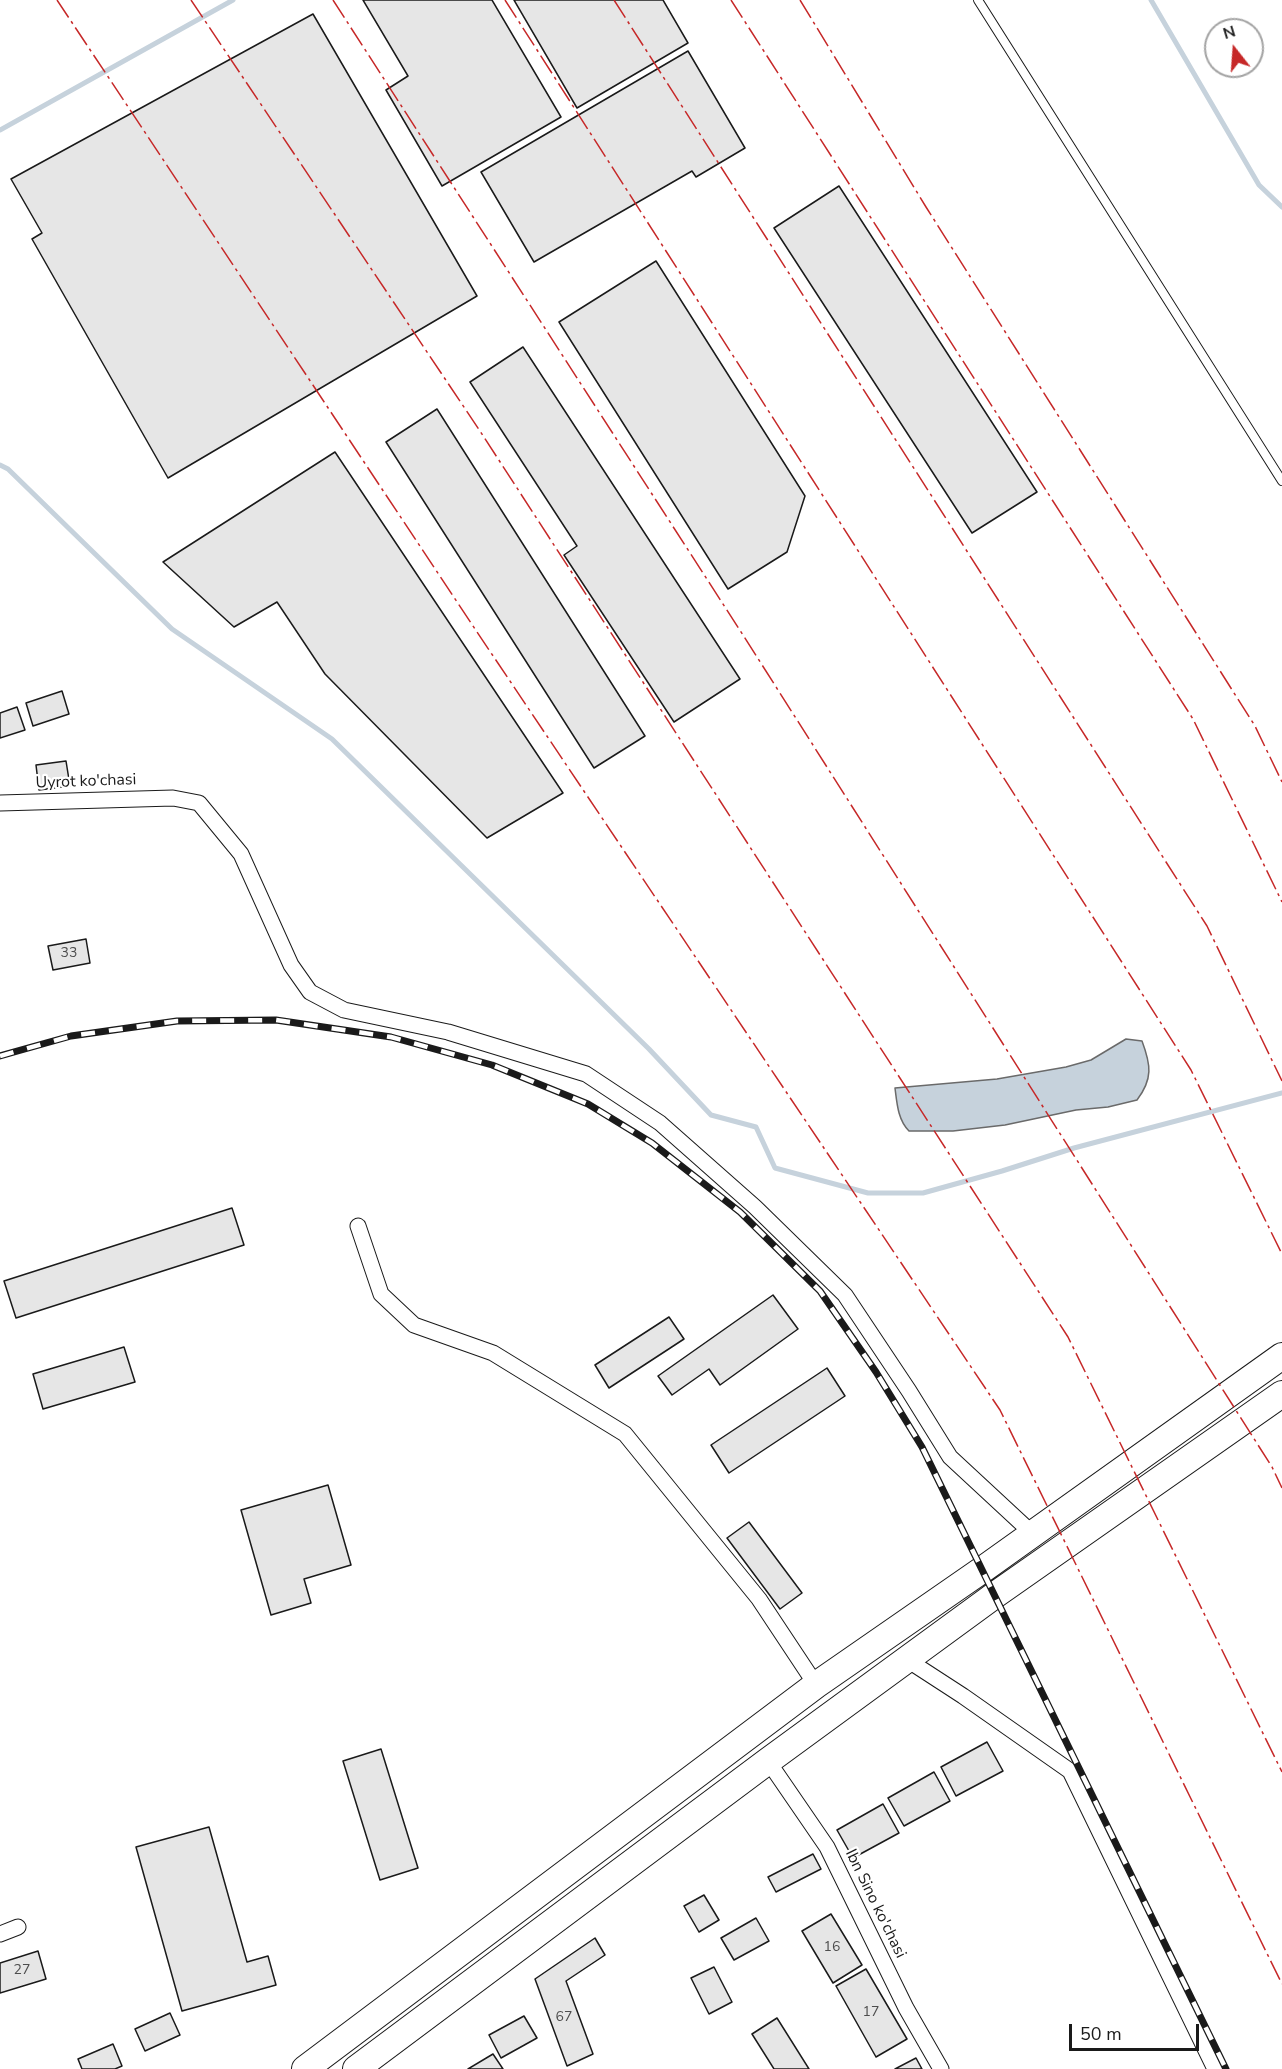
<!DOCTYPE html>
<html>
<head>
<meta charset="utf-8">
<style>
  body { margin:0 }
  #map { position:relative; width:1282px; height:2069px; overflow:hidden; background:#fff; font-family:"Nunito Sans",sans-serif }
  canvas { display:block }
  .north { position:absolute; left:1204px; top:18px; width:60px; height:60px; box-sizing:border-box; background:#fff; border:2px solid #a3a3a3; border-radius:50%; rotate:343deg; font-size:16px; font-weight:700; line-height:24px; text-align:center; color:#1a1a1a }
  .north::after { content:''; display:block; margin:auto; width:21px; height:27px; background:#c62828; clip-path:polygon(50% 0,100% 100%,50% 72%,0 100%) }
  .scale { position:absolute; left:1069px; top:2024px; width:130px; height:27px; box-sizing:border-box; border:3px solid #1a1a1a; border-top:0; padding-left:8px; font-size:18px; line-height:21px; white-space:nowrap; color:#1a1a1a; -webkit-text-stroke:4px #fff; paint-order:stroke }
</style>
</head>
<body>
<div id="map">
<canvas width="1282" height="2069"></canvas>
<div class="north">N</div>
<div class="scale">50 m</div>
</div>
<script>
const ctx = document.querySelector('canvas').getContext('2d');
ctx.lineJoin = 'round';
function paint(path, color) { ctx.fillStyle = color; ctx.fill(path, 'evenodd'); }
function trace(path, color, width, dash) { ctx.strokeStyle = color; ctx.lineWidth = width; ctx.lineCap = dash ? 'butt' : 'round'; ctx.setLineDash(dash || []); ctx.stroke(path); }
function label(font, color, halo, rows, align = 'center') {
  ctx.font = font + ' "Nunito Sans",sans-serif'; ctx.lineWidth = 4.5; ctx.setLineDash([]); ctx.textBaseline = 'middle'; ctx.strokeStyle = halo; ctx.fillStyle = color; for (const [text, x, y, turn = 0] of rows) {
    ctx.save(); ctx.translate(x, y); ctx.rotate((+turn || 0) * Math.PI / 180); ctx.textAlign = isNaN(turn) ? turn : align; if (halo) ctx.strokeText(text, 0, 0); ctx.fillText(text, 0, 0); ctx.restore();
  }
}
const water = new Path2D(`
  M1126 1039 1142 1041C1151 1065 1153 1079 1137 1100L1108 1107 1076 1110 1005 1125 953 1131H909C898 1120 897 1104 895 1088L997 1079 1066 1067 1091 1060Z`);
const stream = new Path2D(`
  M1151 0 1259 185 1282 207
  M0 130 233 0
  M0 465 8 469 172 629 332 739 649 1049 711 1115 756 1127 775 1168 868 1193H923L1002 1171 1074 1148 1282 1093`);
const building = new Path2D(`
  M363 0H492L561 117 442 186 386 90 408 76Z
  M514 0H663L688 43 577 108Z
  M313 14 477 296 168 478 32 239 42 233 11 179Z
  M688 51 745 148 696 177 692 171 534 262 481 172Z
  M839 186 1037 492 972 533 774 228Z
  M656 261 805 496 787 552 728 589 559 322Z
  M523 347 740 679 674 722 564 555 577 546 470 382Z
  M437 409 645 736 594 768 386 442Z
  M335 452 563 793 487 838 325 674 277 602 234 627 163 562Z
  M62 691 69 714 33 726 26 703Z
  M17 707 25 730 0 738V713Z
  M66 761 70 786 39 790 36 765Z
  M86 939 90 963 53 970 48 946Z
  M232 1208 244 1245 16 1318 4 1281Z
  M773 1295 798 1329 720 1385 709 1369 672 1395 658 1376Z
  M669 1317 684 1339 609 1388 595 1365Z
  M124 1347 135 1382 43 1409 33 1374Z
  M827 1368 845 1396 729 1473 711 1445Z
  M328 1485 351 1565 304 1579 311 1603 271 1615 241 1510Z
  M749 1522 802 1593 780 1609 727 1538Z
  M987 1742 1003 1771 956 1796 941 1767Z
  M381 1749 418 1868 380 1880 343 1761Z
  M934 1772 950 1801 904 1826 888 1798Z
  M883 1804 899 1833 853 1858 837 1830Z
  M209 1827 247 1962 268 1956 276 1985 182 2011 136 1847Z
  M813 1854 821 1869 776 1892 768 1877Z
  M704 1895 719 1920 699 1932 684 1906Z
  M831 1914 862 1965 833 1983 802 1931Z
  M756 1918 769 1941 734 1960 721 1938Z
  M595 1938 605 1955 566 1981 593 2054 567 2066 535 1979Z
  M38 1951 46 1979 0 1993V1963Z
  M714 1967 732 2002 709 2014 691 1978Z
  M866 1969 907 2039 876 2057 836 1986Z
  M170 2013 180 2035 145 2051 135 2029Z
  M524 2016 537 2038 501 2058 489 2035Z
  M777 2018 809 2069H774L752 2034Z
  M113 2044 122 2066 115 2069H82L78 2059Z
  M493 2054 503 2069H468Z
  M916 2058 922 2069H895Z`);
const service = new Path2D(`
  M978 0 1282 481`);
const minor = new Path2D(`
  M0 803 173 798 199 803 241 854 291 965 310 992 344 1010 448 1032 586 1074 660 1123 755 1207 845 1295 909 1391 950 1457 1033 1534
  M358 1226 381 1294 414 1325 493 1353 625 1434 759 1599 816 1685
  M906 1659 963 1696 1070 1771 1215 2069
  M768 1761 827 1847 906 2008 941 2069
  M0 1934 18 1927`);
const trunk = new Path2D(`
  M305 2069 816 1685 982 1570 1282 1356
  M356 2069 768 1761 995 1595 1282 1394`);
const rail = new Path2D(`
  M0 1056 71 1036 177 1021 276 1020 391 1037 492 1065 588 1104 652 1143 740 1212 820 1291 876 1372 922 1447 1226 2069`);
const power = new Path2D(`
  M57 0 477 632 1000 1410 1282 1984
  M191 0 480 431 1068 1337 1282 1772
  M333 0 743 635 1272 1467 1282 1488
  M505 0 1191 1070 1282 1254
  M614 0 1207 926 1282 1081
  M731 0 1193 719 1282 902
  M800 0 926 207 1255 726 1282 782`);
const numberNames = [
  ["33",69,954],
  ["16",832,1948],
  ["27",22,1971],
  ["17",871,2013],
  ["67",564,2018]
];
const streetNames = [
  ["Uyrot ko'chasi",86,782,-2],
  ["Ibn Sino ko'chasi",875,1904,64]
];
paint(water, '#c6d2dc');
trace(water, '#6a6a6a', 1.5);
trace(stream, '#c6d2dc', 5);
paint(building, '#e6e6e6');
trace(building, '#1a1a1a', 1.5);
trace(service, '#1a1a1a', 10);
trace(minor, '#1a1a1a', 17);
trace(trunk, '#1a1a1a', 28);
trace(service, '#fff', 8);
trace(minor, '#fff', 15);
trace(trunk, '#fff', 26);
trace(rail, '#1a1a1a', 7);
trace(rail, '#fff', 4.5, [14]);
trace(power, '#c62828', 1.5, [21, 4.5, 3, 4.5]);
label('14px', '#4d4d4d', null, numberNames);
label('16px', '#1a1a1a', '#fff', streetNames);
</script>
</body>
</html>
